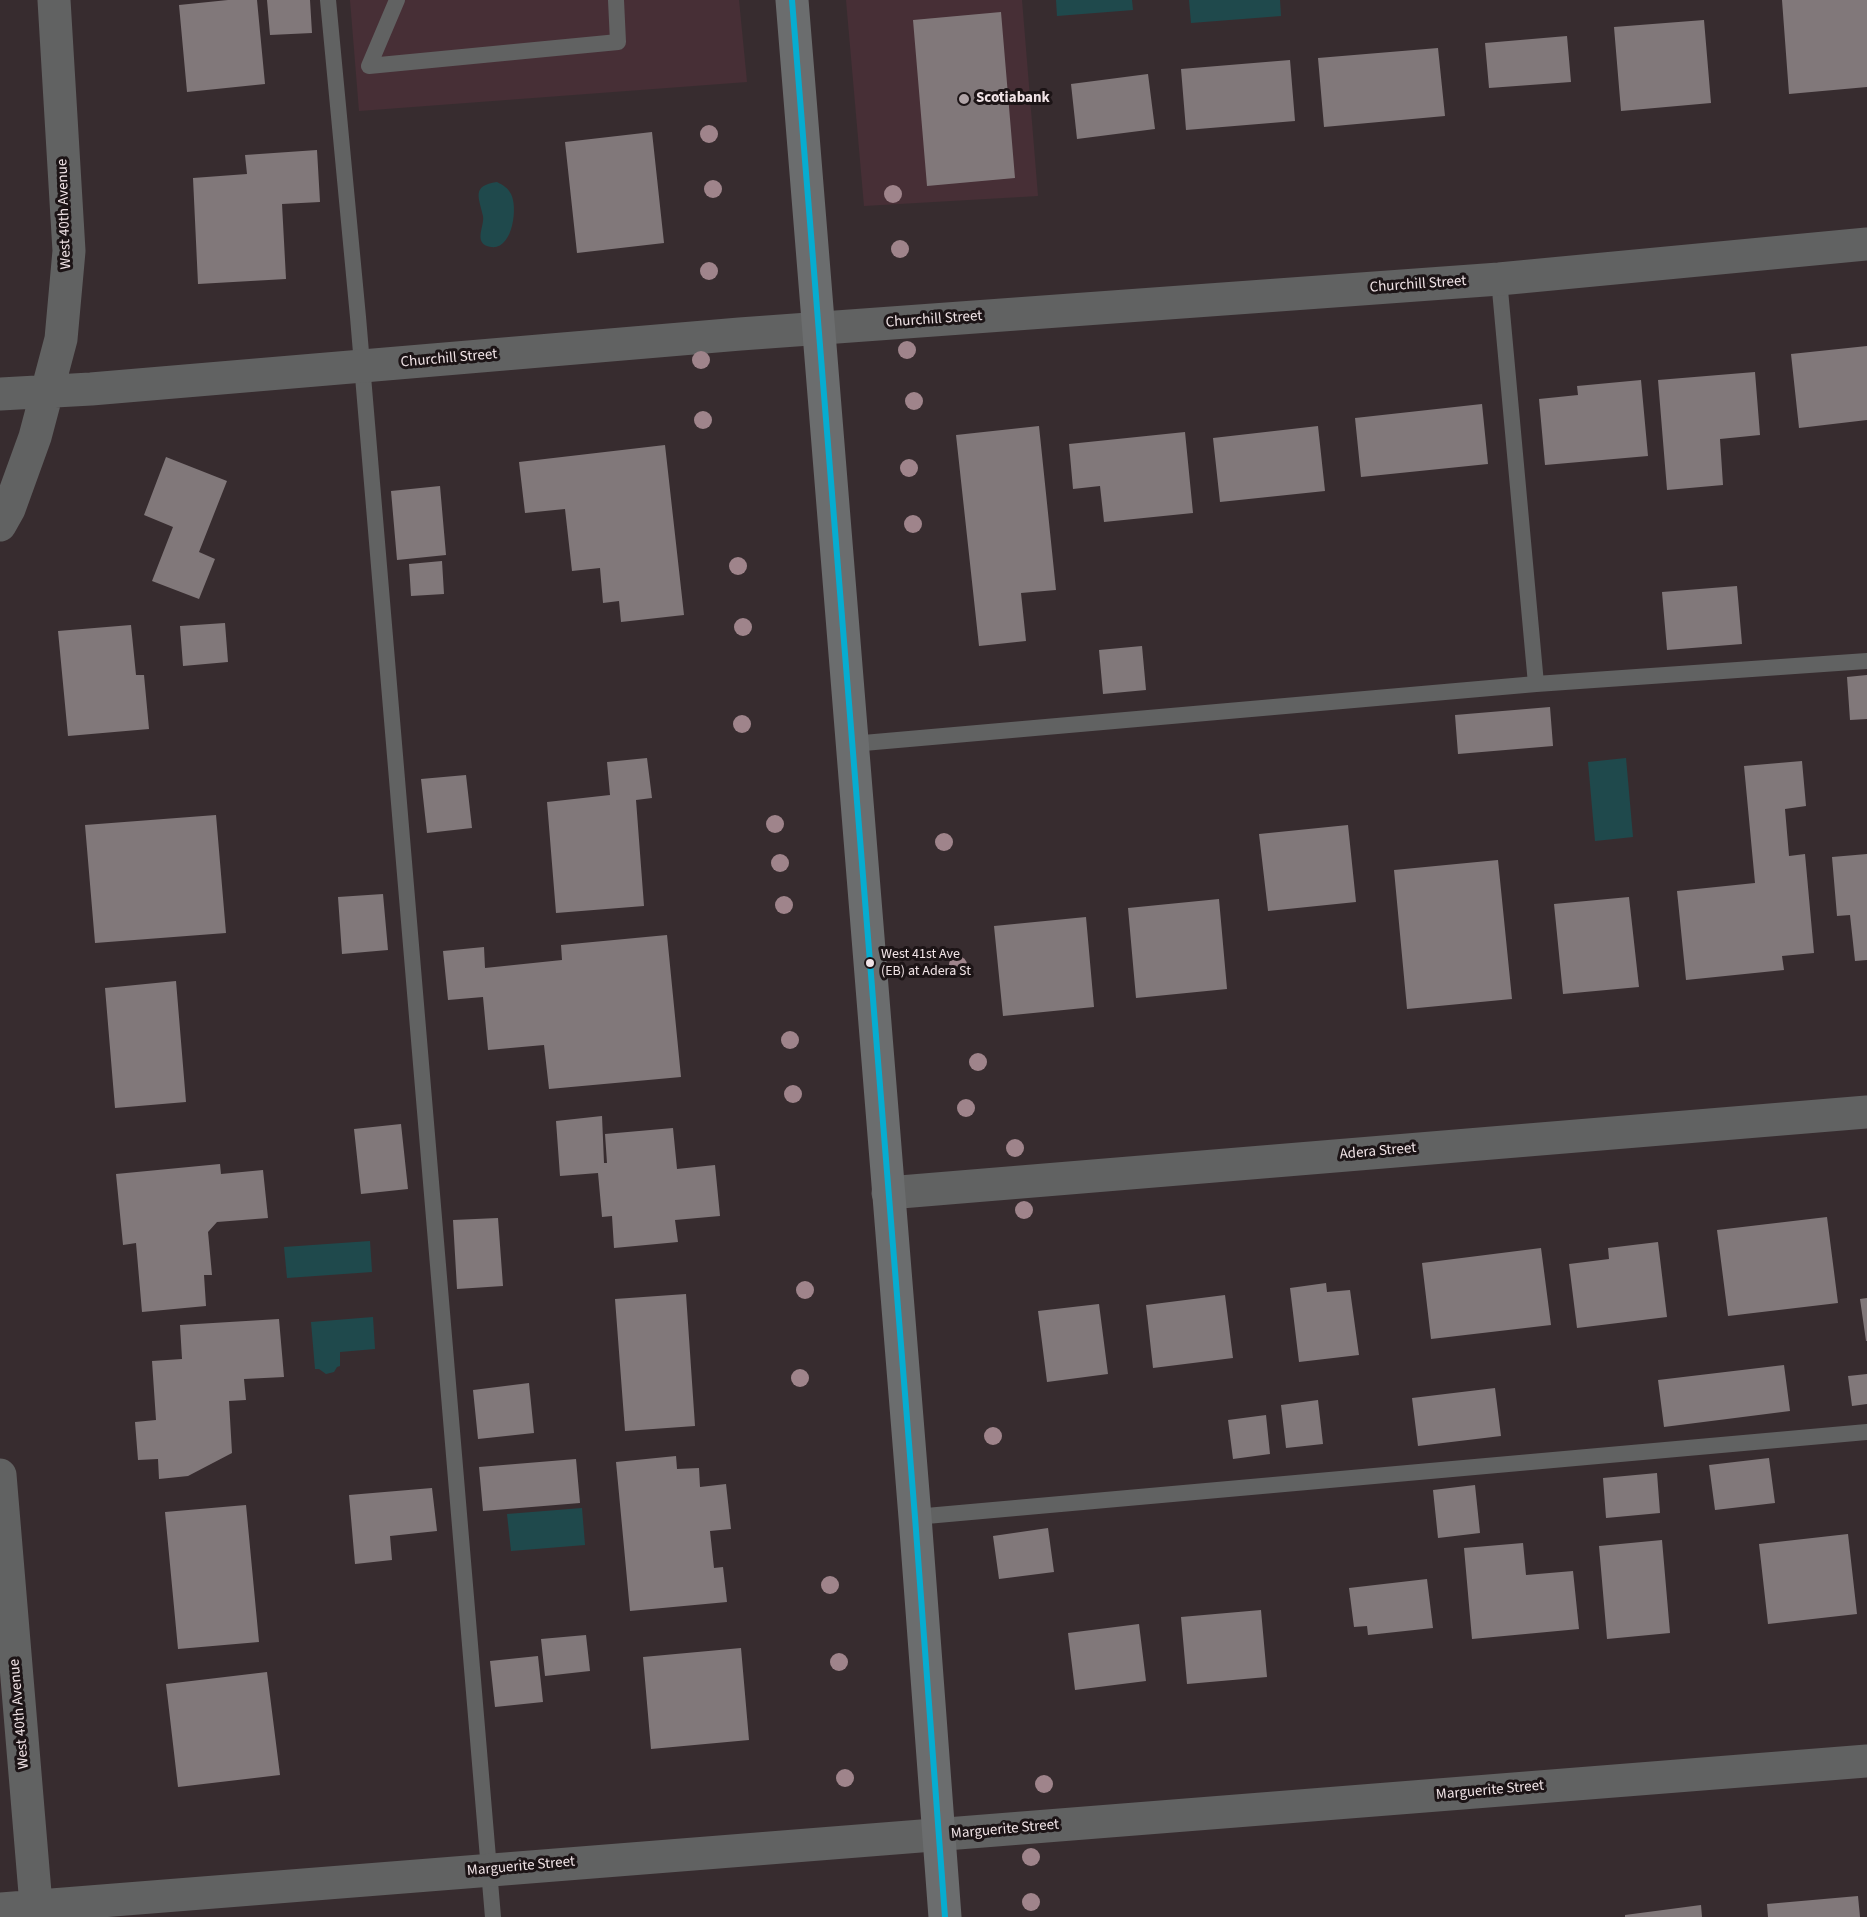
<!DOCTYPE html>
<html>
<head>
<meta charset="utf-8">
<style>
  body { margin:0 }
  canvas { display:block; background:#372c2f }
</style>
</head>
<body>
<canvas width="1867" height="1917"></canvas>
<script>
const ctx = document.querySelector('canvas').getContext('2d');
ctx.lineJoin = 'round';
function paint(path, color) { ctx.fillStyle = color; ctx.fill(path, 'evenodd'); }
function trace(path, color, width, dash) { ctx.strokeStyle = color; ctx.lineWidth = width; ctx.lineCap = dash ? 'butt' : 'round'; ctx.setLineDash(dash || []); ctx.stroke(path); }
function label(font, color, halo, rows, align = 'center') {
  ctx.font = font + ' "Source Sans 3",sans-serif'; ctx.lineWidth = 6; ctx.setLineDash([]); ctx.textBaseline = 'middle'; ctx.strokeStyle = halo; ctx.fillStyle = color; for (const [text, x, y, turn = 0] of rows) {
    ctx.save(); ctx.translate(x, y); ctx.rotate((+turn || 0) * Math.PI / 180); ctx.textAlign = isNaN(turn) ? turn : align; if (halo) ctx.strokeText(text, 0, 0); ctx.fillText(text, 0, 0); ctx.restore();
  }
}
const built = new Path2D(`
  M350 0H739L747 82 359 111Z
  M846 0H1022L1038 196 864 206Z`);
const water = new Path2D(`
  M1056 0H1132L1133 10 1057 16Z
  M1189 0H1280L1281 16 1191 23Z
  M497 182C503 185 508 188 511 194 518 207 513 250 491 247 472 244 485 226 483 216 479 197 471 186 497 182Z
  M1626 758 1633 837 1595 841 1588 762Z
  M370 1241 372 1272 287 1278 284 1247Z
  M373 1317 375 1349 340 1352V1366L337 1367 334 1372 326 1374 319 1369H315L311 1322Z
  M582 1508 585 1545 511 1551 507 1514Z`);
const building = new Path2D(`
  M228 0H257L265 84 187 92 179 5Z
  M267 0H310L312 33 270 35Z
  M1782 0H1867V87L1789 94Z
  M1001 12 1015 178 927 186 913 20Z
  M1704 20 1711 103 1621 111 1614 27Z
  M1567 36 1571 82 1489 88 1485 43Z
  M1438 48 1445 116 1324 127 1318 58Z
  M1290 60 1295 121 1186 130 1181 69Z
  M1148 74 1155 129 1077 139 1071 84Z
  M652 132 664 243 577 253 565 142Z
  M317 150 320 202 282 204 286 279 198 284 193 178 247 174 245 155Z
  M1867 346V420L1799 428 1791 354Z
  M1755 372 1760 435 1720 439 1723 485 1667 490 1658 380Z
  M1641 380 1648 456 1545 465 1539 399 1578 395 1577 386Z
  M1482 404 1488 464 1361 477 1355 418Z
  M1039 426 1056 590 1021 593 1026 641 979 646 956 435Z
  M1318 426 1325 491 1220 502 1213 438Z
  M1185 432 1193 513 1104 522 1100 486 1073 489 1069 444Z
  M665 445 684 615 621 622 619 601 603 603 600 568 572 571 565 509 525 513 519 462Z
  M166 457 227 481 199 552 215 559 199 599 152 581 173 527 144 515Z
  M440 486 446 555 397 560 391 491Z
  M442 561 444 594 411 596 409 564Z
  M1737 586 1742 644 1667 650 1662 592Z
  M225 623 228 662 183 666 180 626Z
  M131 625 136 675H144L149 729 68 736 58 631Z
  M1142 646 1146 690 1103 694 1099 650Z
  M1867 675V719L1850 720 1847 677Z
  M1550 707 1553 746 1458 754 1455 715Z
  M647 758 652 798 636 800 644 906 556 913 547 802 610 795 607 762Z
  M1802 761 1806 806 1785 809 1789 856 1805 854 1814 953 1782 956 1784 970 1686 980 1677 891 1755 883 1744 766Z
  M466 775 472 828 427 833 421 779Z
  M216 815 226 933 95 943 85 825Z
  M1348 825 1356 902 1268 911 1259 834Z
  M1867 854V960L1855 961 1850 915 1837 916 1832 857Z
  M1498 860 1512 999 1407 1009 1394 870Z
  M383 894 388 950 342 954 338 897Z
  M1629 897 1639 987 1563 994 1554 904Z
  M1219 899 1227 989 1136 998 1128 908Z
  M1086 917 1094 1007 1003 1016 994 926Z
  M667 935 681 1077 549 1089 544 1045 488 1050 483 997 448 1000 443 951 484 947 485 968 562 960 561 945Z
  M176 981 186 1102 115 1108 105 988Z
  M602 1116 604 1163H607L605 1134 673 1128 677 1169 715 1165 720 1216 675 1220 678 1242 614 1248 612 1216 602 1217 598 1173 560 1176 556 1121Z
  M401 1124 408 1189 361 1194 354 1129Z
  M220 1164 221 1174 263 1170 268 1218 217 1222 208 1232 212 1275H204L206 1306 142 1312 136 1243 123 1245 116 1174Z
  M1827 1217 1838 1303 1728 1316 1717 1230Z
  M498 1218 503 1286 457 1289 453 1220Z
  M1658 1242 1667 1317 1577 1328 1569 1264 1609 1259 1608 1248Z
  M1541 1248 1551 1325 1431 1339 1422 1263Z
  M1326 1283 1327 1292 1350 1290 1359 1355 1299 1362 1290 1288Z
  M686 1294 695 1426 625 1431 615 1299Z
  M1225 1295 1233 1358 1153 1368 1146 1305Z
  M1867 1298V1341H1866L1860 1299Z
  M1099 1304 1108 1374 1047 1382 1038 1311Z
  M279 1319 284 1377 244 1379 246 1400 229 1401 232 1453 188 1476 159 1479 158 1459 138 1460 135 1422 156 1420 152 1361 182 1359 180 1325Z
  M1784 1365 1790 1411 1664 1427 1658 1380Z
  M1867 1374V1404L1852 1406 1848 1376Z
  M529 1383 534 1433 478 1439 473 1390Z
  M1495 1388 1501 1436 1418 1446 1412 1398Z
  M1318 1400 1323 1444 1286 1448 1281 1405Z
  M1266 1415 1270 1454 1233 1459 1228 1420Z
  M676 1456 677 1469 699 1468 700 1487 726 1484 731 1529 710 1531 714 1568 723 1567 727 1602 630 1611 616 1462Z
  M1769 1458 1775 1503 1715 1510 1709 1465Z
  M576 1459 580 1503 483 1511 479 1467Z
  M1657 1473 1660 1513 1606 1518 1603 1478Z
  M1475 1485 1480 1533 1438 1538 1433 1490Z
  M432 1488 437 1531 390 1536 392 1560 355 1564 349 1495Z
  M246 1505 259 1642 178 1649 165 1512Z
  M1048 1528 1054 1572 999 1579 993 1536Z
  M1848 1534 1857 1614 1768 1624 1759 1544Z
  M1662 1540 1670 1633 1607 1639 1599 1546Z
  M1523 1543 1526 1575 1573 1571 1579 1629 1472 1639 1464 1548Z
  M1427 1579 1433 1628 1368 1635 1367 1626 1354 1627 1349 1588Z
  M1261 1610 1267 1677 1187 1684 1181 1617Z
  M1139 1624 1146 1681 1075 1690 1068 1633Z
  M586 1635 590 1671 545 1676 541 1639Z
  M741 1648 749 1740 651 1749 643 1657Z
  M538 1656 543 1702 495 1707 490 1661Z
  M267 1672 280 1775 178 1787 166 1684Z
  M1858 1896 1860 1917H1768L1767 1904Z
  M1701 1905 1702 1917H1625V1915Z`);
const service = new Path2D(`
  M328 0 358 317 493 1917
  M397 0 369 66 618 42 616 0
  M1499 279 1536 684
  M852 744 1536 684 1867 661
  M915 1517 1867 1432`);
const minor = new Path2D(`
  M0 394 91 389 740 334 1499 279 1867 244
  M0 525 9 509 35 437 61 339 69 251 54 0
  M888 1193 1867 1112
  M0 1475 37 1917
  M0 1909 1867 1761`);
const secondary = new Path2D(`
  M792 0 915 1517 945 1917`);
const bus1 = new Path2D(`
  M792 0 915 1517 945 1917`);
const trees = [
  [709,134],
  [713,189],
  [893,194],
  [900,249],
  [709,271],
  [907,350],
  [701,360],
  [914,401],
  [703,420],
  [909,468],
  [913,524],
  [738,566],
  [743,627],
  [742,724],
  [775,824],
  [944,842],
  [780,863],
  [784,905],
  [958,965],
  [790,1040],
  [978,1062],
  [793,1094],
  [966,1108],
  [1015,1148],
  [1024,1210],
  [805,1290],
  [800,1378],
  [993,1436],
  [830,1585],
  [839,1662],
  [845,1778],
  [1044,1784],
  [1031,1857],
  [1031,1902]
];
const markers = [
  [964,99,6,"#afa3a6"],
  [870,963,5,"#f0e3e6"]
];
const busNames = [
  ["West 41st Ave",881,955],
  ["(EB) at Adera St",881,972]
];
const poiNames = [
  ["Scotiabank",976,99]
];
const streetNames = [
  ["West 40th Avenue",65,214,-92],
  ["Churchill Street",1418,285,-4],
  ["Churchill Street",934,320,-4],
  ["Churchill Street",449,359,-5],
  ["Adera Street",1378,1152,-5],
  ["West 40th Avenue",20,1714,-95],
  ["Marguerite Street",1490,1791,-5],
  ["Marguerite Street",1005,1830,-5],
  ["Marguerite Street",521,1867,-5]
];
paint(built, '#472f36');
paint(water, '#1f494c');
paint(building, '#81787a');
trace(service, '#616262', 16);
trace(minor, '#616262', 33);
trace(secondary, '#6b6d6e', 33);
trace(bus1, '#06acd0', 6);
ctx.fillStyle = '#9f848b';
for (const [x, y] of trees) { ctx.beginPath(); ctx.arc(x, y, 9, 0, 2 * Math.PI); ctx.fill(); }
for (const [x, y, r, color] of markers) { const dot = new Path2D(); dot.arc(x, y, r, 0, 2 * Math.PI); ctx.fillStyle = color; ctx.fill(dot); trace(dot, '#1c1416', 2); }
label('14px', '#f0e3e6', '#1c1416', busNames, 'left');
label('bold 15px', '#f0e3e6', '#1c1416', poiNames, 'left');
label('15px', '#f0e3e6', '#1c1416', streetNames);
</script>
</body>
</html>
